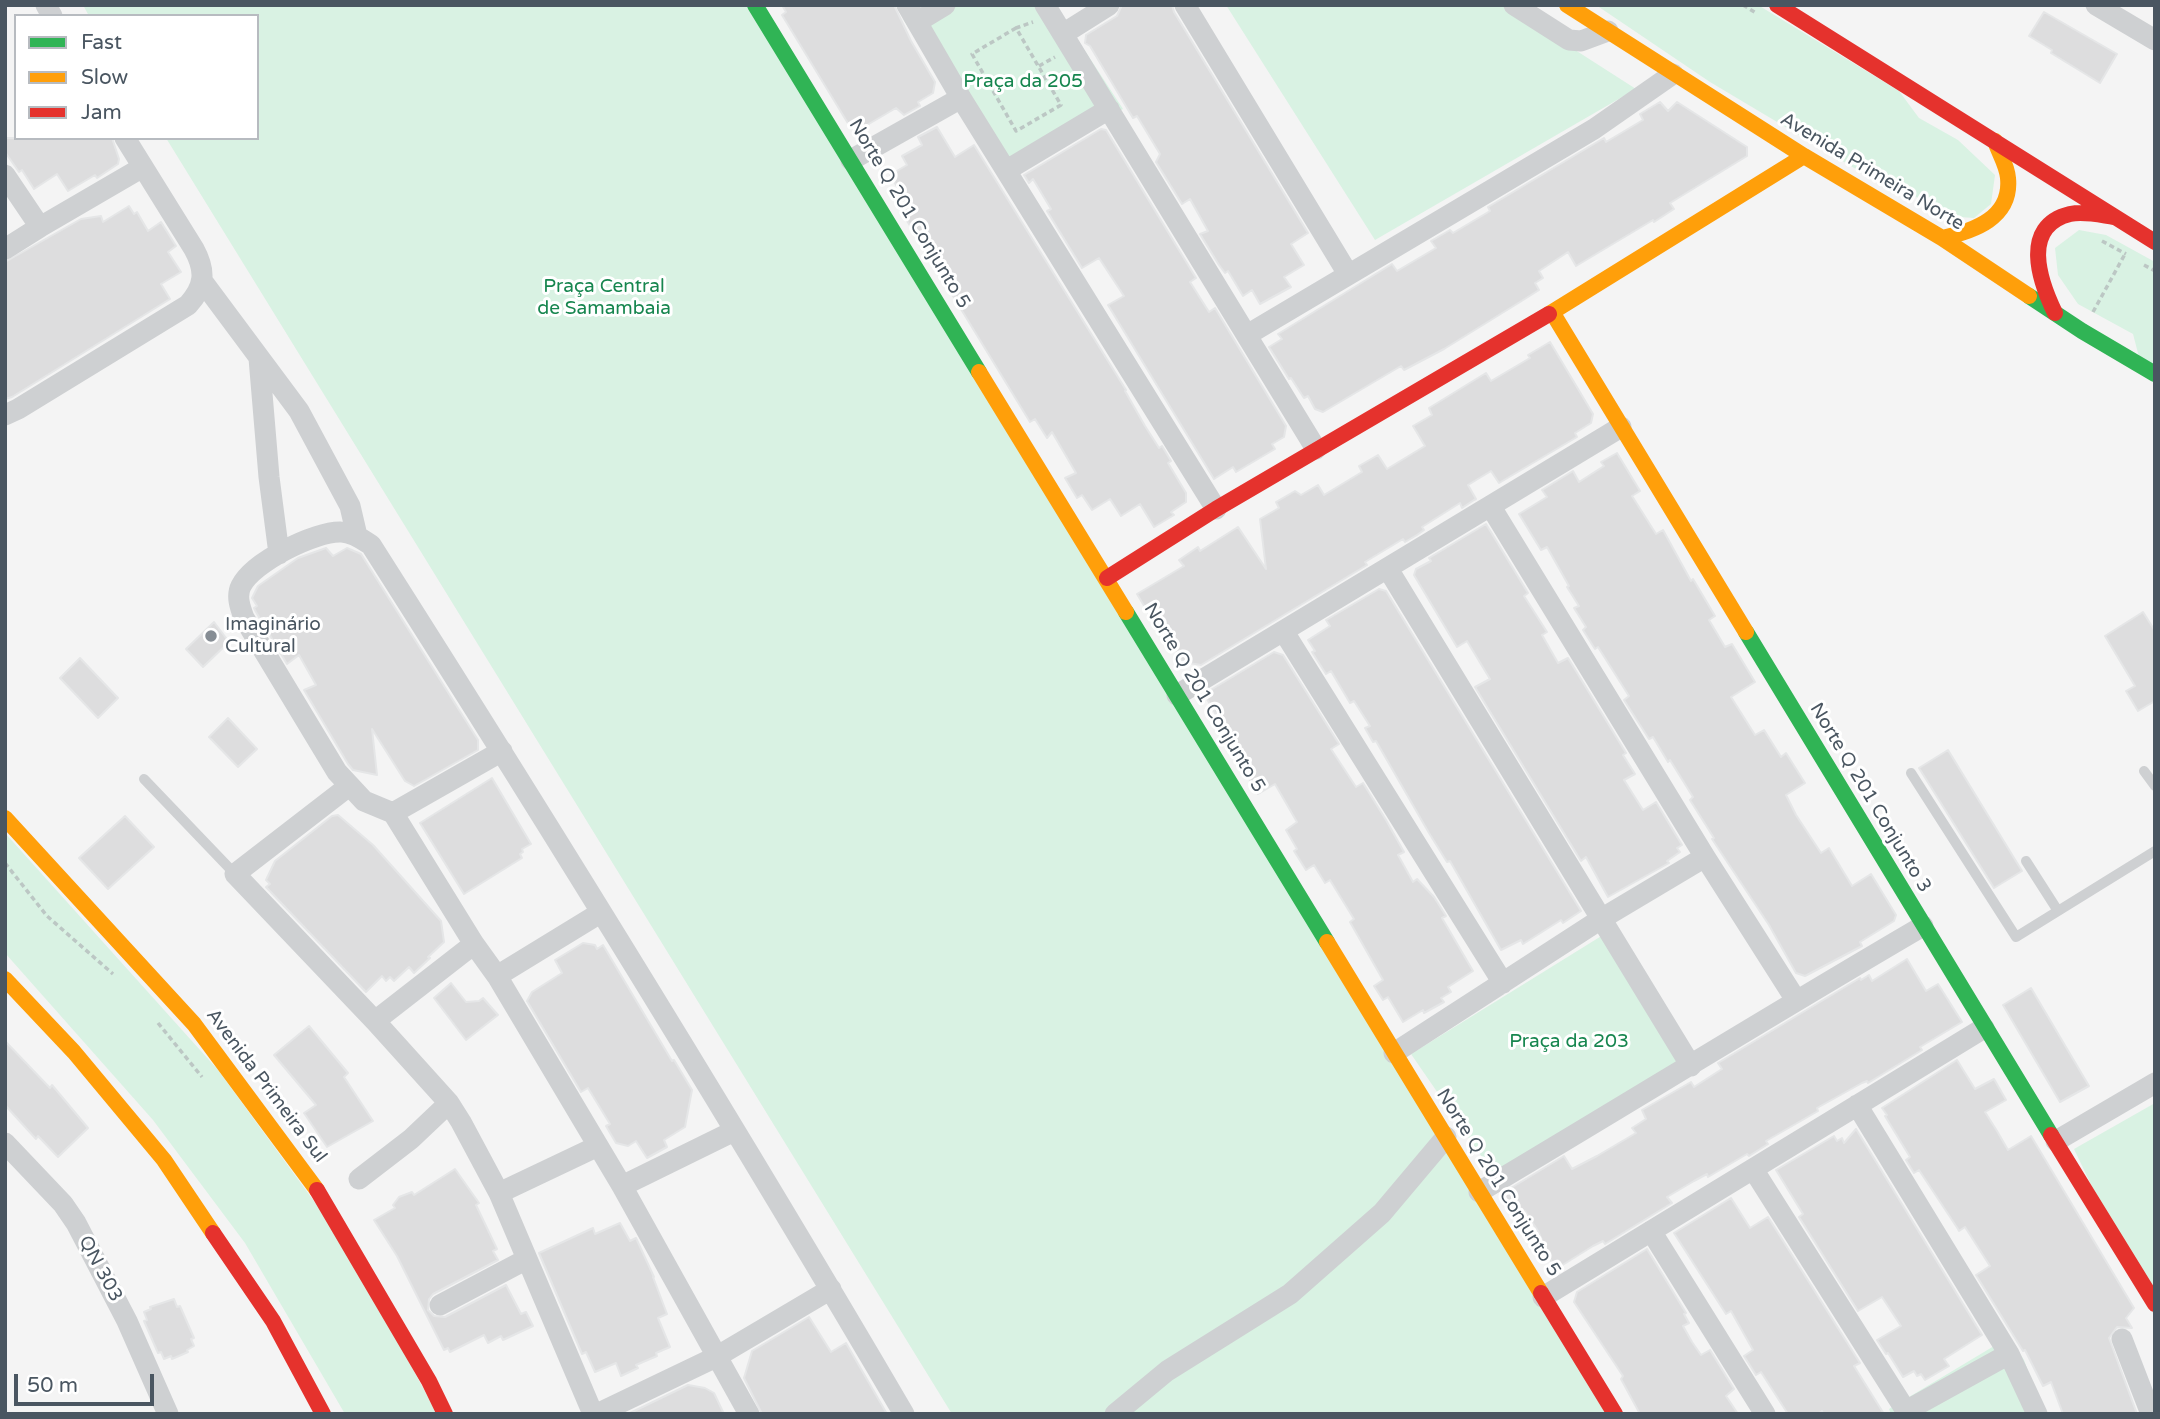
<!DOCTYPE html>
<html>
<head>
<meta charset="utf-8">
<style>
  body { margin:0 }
  #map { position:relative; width:2160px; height:1419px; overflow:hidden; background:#f4f4f4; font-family:"Varela Round",sans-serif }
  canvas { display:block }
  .frame { position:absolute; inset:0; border:7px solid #4a5661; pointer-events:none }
  .legend { position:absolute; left:14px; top:14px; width:245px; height:126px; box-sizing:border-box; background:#fff; border:2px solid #b7bbc0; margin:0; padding:9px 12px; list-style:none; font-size:21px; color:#4a5661 }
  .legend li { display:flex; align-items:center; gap:14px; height:35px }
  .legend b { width:35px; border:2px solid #b7bbc0 }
  .scale { position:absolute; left:14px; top:1374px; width:140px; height:32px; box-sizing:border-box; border:4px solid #4a5661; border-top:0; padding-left:9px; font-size:21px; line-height:24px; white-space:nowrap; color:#4a5661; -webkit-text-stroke:5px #fff; paint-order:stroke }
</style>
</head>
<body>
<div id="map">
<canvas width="2160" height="1419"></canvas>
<div class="frame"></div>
<ul class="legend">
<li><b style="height:9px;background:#30b455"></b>Fast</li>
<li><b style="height:9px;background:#ff9f0a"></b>Slow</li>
<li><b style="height:9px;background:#e5322d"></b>Jam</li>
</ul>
<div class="scale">50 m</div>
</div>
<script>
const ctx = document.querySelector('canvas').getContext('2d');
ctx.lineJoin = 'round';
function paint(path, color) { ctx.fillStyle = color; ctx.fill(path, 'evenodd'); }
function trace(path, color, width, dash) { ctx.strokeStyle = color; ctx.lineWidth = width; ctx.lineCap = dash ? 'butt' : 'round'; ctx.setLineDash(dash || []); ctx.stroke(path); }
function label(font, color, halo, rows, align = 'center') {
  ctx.font = font + ' "Varela Round",sans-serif'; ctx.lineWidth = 6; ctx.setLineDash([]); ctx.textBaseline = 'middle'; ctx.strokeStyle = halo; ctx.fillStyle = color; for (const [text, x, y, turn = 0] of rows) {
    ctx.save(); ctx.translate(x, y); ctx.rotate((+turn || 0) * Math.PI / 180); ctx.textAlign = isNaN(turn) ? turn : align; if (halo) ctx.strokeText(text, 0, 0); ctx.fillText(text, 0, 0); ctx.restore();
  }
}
const green = new Path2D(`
  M83 5H764L1618 1414H952L166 138H257V16H89Z
  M926 5H1055L1123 109 1003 179 903 19Z
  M1226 5H1505L1636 89 1375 240Z
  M1596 5H1758L1899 91 1919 118 1958 140 1995 175 1991 204 1974 218 1945 216 1886 177 1871 178 1710 82Z
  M2079 230 2106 235 2155 262V367L2139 357 2133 334 2078 304 2058 275 2055 248Z
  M5 833 218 1070 346 1245 437 1414H345L245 1243 153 1120 5 953Z
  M1603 935 1678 1062 1493 1173 1411 1054Z
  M2155 1103V1318L2074 1149Z
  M2009 1337 2024 1360 2044 1414H1891L1889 1409Z`);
const building = new Path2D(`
  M782 5H894L911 41 935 82 933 93 918 102 920 106 904 115 896 108 862 128 849 125 782 15 786 12Z
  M1122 5H1172L1174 12 1308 233 1291 244 1304 265 1284 277 1291 287 1260 304 1252 290 1243 296 1228 271 1225 273 1219 265 1200 234 1208 231 1190 199 1182 204 1156 162 1160 154 1137 116 1133 118 1090 46 1085 43 1086 35 1117 16Z
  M2044 12 2117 54 2100 83 2051 53 2052 50 2029 36Z
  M1660 102 1668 111 1677 102 1747 147V156L1670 203 1674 209 1654 222 1653 220 1576 266 1568 252 1539 271 1543 278 1535 283 1539 290 1520 302 1444 349 1404 370 1401 366 1323 412 1315 409 1308 396 1304 398 1291 378 1289 379 1269 347 1282 339 1278 334 1392 264 1397 271 1436 248 1431 241 1450 230 1453 233 1490 211 1488 207 1604 138 1606 142 1643 120 1640 114Z
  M937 127 955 157 974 145 1126 390 1125 391 1145 426 1159 448 1162 446 1171 461 1168 463 1186 493V502L1171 512 1174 515 1154 527 1140 504 1121 516 1110 499 1092 510 1082 495 1077 498 1065 478 1076 473 1052 432 1047 438 1035 419 1030 422 901 211 910 208 890 175 907 165 902 156 922 145 918 137Z
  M1101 129 1106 130 1196 278 1190 282 1209 312 1215 308 1286 426 1284 437 1272 444 1275 449 1236 472 1233 467 1214 479 1108 305 1124 296 1099 258 1082 268 1047 211 1051 209 1033 179 1029 183 1024 175Z
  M5 138H112L119 159 118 164 97 178 95 175 68 191 57 174 34 189 22 170 19 172 5 152Z
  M129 206 134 214 137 212 148 231 161 222 176 246 168 252 181 272 161 284 170 299 12 397 5 399V262L81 219 101 216 103 222Z
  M1550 342 1593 414 1591 423 1575 433 1577 437 1499 483 1491 471 1468 485 1476 499 1474 500 1462 508 1460 503 1422 527 1424 530 1417 535 1405 542 1403 539 1365 562 1367 565 1201 665 1183 662 1152 612 1149 614 1137 594 1184 566 1179 560 1198 547 1200 551 1238 527 1266 569 1260 519 1279 508 1276 502 1295 491 1301 495 1318 485 1324 495 1362 472 1359 466 1378 455 1387 469 1425 446 1413 426 1432 415 1429 408 1486 373 1491 381 1530 358 1528 355Z
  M1617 453 1640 491 1632 496 1656 534 1663 530 1691 581 1693 579 1715 616 1709 620 1725 647 1732 644 1755 682 1731 697 1755 735 1764 730 1781 757 1786 753 1805 783 1786 795 1796 815 1821 853 1829 848 1852 886 1871 874 1896 915 1894 921 1860 942 1862 946 1805 976 1796 973 1769 925 1712 839 1714 838 1690 800 1693 797 1670 760 1668 762 1653 737 1649 739 1624 700 1629 696 1598 647 1595 649 1583 630 1586 627 1574 608 1579 606 1567 587 1569 586 1547 547 1541 550 1519 514 1547 497 1542 490 1573 471 1579 482 1604 466 1601 462Z
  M1486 524 1528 593 1524 596 1547 632 1542 635 1558 663 1568 658 1626 753 1623 755 1635 774 1624 780 1643 810 1656 802 1682 845 1677 848 1680 852 1667 861 1669 863 1608 897 1586 857 1581 861 1475 687 1490 679 1467 641 1457 647 1414 575 1416 569 1431 561 1429 558Z
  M326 548 333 556 347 548 361 554 478 740V750L414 786 405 781 372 729 377 775 353 770 348 764 304 690 316 685 299 655 287 664 256 612 254 608 257 606 252 598 258 586 298 558Z
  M1379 589 1386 591 1581 911 1563 923 1561 920 1523 944 1521 940 1501 950 1450 861 1447 862 1429 833 1376 741 1373 742 1365 728 1370 726 1354 701 1350 703 1331 671 1326 674 1312 652 1315 651 1308 640 1330 626 1326 620Z
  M2143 612 2155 631V701L2138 711 2126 691 2135 686 2105 636Z
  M214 622 229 642 203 667 186 649Z
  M1274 652 1283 655 1339 744 1331 749 1356 787 1363 783 1386 820 1404 852 1398 855 1413 882 1417 879 1434 897 1446 916 1442 918 1473 971 1448 987 1451 992 1441 998 1444 1002 1424 1013 1423 1010 1403 1022 1388 997 1383 1000 1374 986 1383 980 1350 922 1354 919 1330 880 1325 883 1314 865 1306 870 1294 851 1297 849 1286 830 1297 822 1275 784 1258 794 1224 736 1227 733 1204 694Z
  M80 658 118 698 98 718 60 678Z
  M228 718 257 749 238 767 209 737Z
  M1948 750 2022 871 1994 888 1919 768Z
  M492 778 531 844 522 849 523 852 520 854 522 858 464 894 420 823Z
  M338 815 373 845 441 921 444 942 428 957 430 958 414 973 409 967 394 981 390 977 386 981 382 976 366 992 266 887 270 884 266 880 275 861 332 816Z
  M125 816 154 847 108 889 79 858Z
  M583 943 595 945 597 949 603 945 672 1061 674 1060 692 1090 685 1127 664 1140 667 1147 647 1158 636 1141 628 1146 616 1143 606 1126 610 1124 588 1088 581 1092 527 1001 532 992 562 973 555 960Z
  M1907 959 1926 991 1938 984 1962 1022 1920 1047 1922 1050 1868 1083 1867 1081 1862 1083 1817 1108 1818 1111 1766 1141 1768 1144 1749 1156 1747 1154 1708 1177 1707 1174 1694 1181 1667 1197 1672 1203 1605 1244 1603 1241 1593 1246 1561 1266 1552 1263 1538 1231 1525 1211 1514 1216 1504 1198 1506 1191 1564 1156 1572 1169 1597 1156 1636 1133 1632 1128 1646 1119 1642 1110 1691 1082 1694 1087 1722 1069 1718 1063 1860 978 1861 980 1869 975 1872 981Z
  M451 983 466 1002 479 1001 483 998 498 1015 466 1040 434 998Z
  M2031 988 2089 1086 2060 1102 2003 1005Z
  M309 1026 348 1073 344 1077 373 1121 327 1147 304 1113 316 1105 274 1055Z
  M5 1041 50 1088 52 1085 88 1128 58 1157 38 1136 36 1139 5 1105Z
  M1957 1060 1975 1089 1994 1079 2006 1100 1985 1112 1997 1131 2008 1150 2031 1136 2134 1308 2126 1318 2132 1328 2117 1327 2109 1338 2137 1414H2063L2051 1382 2043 1386 2025 1350 2023 1351 1976 1275 1990 1266 1965 1227 1959 1231 1958 1229 1919 1170 1914 1173 1906 1160 1910 1157 1885 1116 1887 1115 1882 1108Z
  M1856 1129 1982 1335 1944 1359 1949 1366 1925 1380 1921 1374 1917 1376 1914 1371 1903 1377 1888 1353 1886 1354 1877 1340 1901 1326 1882 1297 1858 1311 1799 1217 1803 1214 1776 1170 1834 1136 1837 1141 1842 1138 1844 1143Z
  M455 1169 479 1203 476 1205 497 1249 493 1251 498 1260 433 1294 429 1299 428 1310 434 1316 445 1317 506 1285 521 1314 526 1312 533 1326 503 1340 501 1336 488 1343 484 1335 450 1352 448 1348 444 1350 397 1256 374 1220 395 1208 393 1205 399 1197 412 1192 414 1195Z
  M1731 1198 1750 1228 1768 1217 1860 1363 1854 1366 1884 1414H1823L1822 1411 1818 1414H1788L1761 1372 1756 1375 1744 1356 1753 1350 1731 1311 1726 1314 1674 1233Z
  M620 1223 630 1241 636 1238 654 1277H653L667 1314 658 1318 670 1347 656 1353 657 1356 636 1365 638 1368 621 1376 616 1363 595 1372 586 1352 582 1354 539 1253 593 1228 595 1234Z
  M1647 1249 1686 1313 1684 1314 1689 1323 1683 1326 1692 1342 1701 1355 1710 1350 1734 1389 1726 1396 1738 1414H1640L1621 1379 1623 1376 1574 1302 1577 1292Z
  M174 1299 177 1307 180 1306 194 1338 191 1339 194 1346 187 1350 188 1352 172 1359 171 1356 164 1359 161 1352 158 1353 144 1321 147 1320 144 1312 151 1309 150 1307Z
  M809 1317 831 1352 846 1343 887 1414H762L744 1378 752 1351Z
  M688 1385 705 1388 714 1393 724 1414H628Z`);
const path = new Path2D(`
  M1743 5 1756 13
  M1016 28 972 54 1016 131 1061 105 1016 28 1033 22
  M1039 66 1055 57
  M2102 241 2126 254
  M2144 265 2155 271
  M2093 312 2125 254
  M5 863 47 916 113 974
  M158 1023 202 1077`);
const lane = new Path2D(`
  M2144 771 2155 786
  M1911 773 2016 937 2155 851
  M144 779 235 874
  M2026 861 2058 911`);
const street = new Path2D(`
  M46 5 52 16
  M907 5 961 98 1216 509
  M1045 5 1316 449
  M1185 5 1348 274
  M1514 5 1569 40 1581 41 1608 31
  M2096 5 2155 40
  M917 22 945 5
  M1063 34 1109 5
  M851 160 961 98
  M1007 170 1109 109
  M5 175 40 227 5 249
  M40 227 143 167
  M203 282 299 411 350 506 357 536
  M1247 335 1594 129 1673 74
  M259 358 269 477 279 554
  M5 415 18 409 188 305C205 286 206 271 194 249L125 138
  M1491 507 1705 857 1796 1000
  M1388 569 1691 1066
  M1284 632 1503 983
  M1177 695 1621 427
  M349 786 235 874 375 1021 449 1103 461 1122 499 1193 593 1414
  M393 813 502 751
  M497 976 600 913
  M375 1021 474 944
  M1394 1053 1601 919 1705 857
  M1857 1105 2009 1354 2037 1414
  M2056 1141 2155 1083
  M5 1143 63 1204 76 1223 127 1321 168 1414
  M1753 1169 1908 1414
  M359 1179 411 1139 449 1103
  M622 1186 734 1131
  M1479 1192C1627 1104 1774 1013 1923 926
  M499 1193 598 1146
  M1651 1231 1765 1414
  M1543 1297 1984 1028
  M440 1305 527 1259
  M2122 1339 2151 1414
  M1906 1411 2009 1354
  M597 1414 716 1357 831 1289
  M749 1414 622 1186 497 976 474 944 393 813 364 801 337 772 244 618C240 607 236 596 241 586 253 562 315 531 341 532 352 532 362 539 371 545 553 831 732 1121 904 1414
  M1115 1414 1167 1371 1290 1294 1382 1213 1446 1137`);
const fast = new Path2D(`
  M755 5 979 372
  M2029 296 2082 331 2155 374
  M1126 612 1327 942
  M1746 632 2051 1135`);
const slow = new Path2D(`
  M1567 5 1804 156 1942 238 2029 296
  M1942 238C1974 231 2012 218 2008 178 2007 165 1999 153 1995 141
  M1552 312 1746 632
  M1549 314 1804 156
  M979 372 1126 612
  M5 818 194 1024 317 1190
  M1327 942 1541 1293
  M5 979 74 1052 164 1160 213 1233`);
const jam = new Path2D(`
  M1777 5 2155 242
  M2055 313C2040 282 2020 226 2070 214 2084 211 2100 215 2114 217
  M1107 578 1216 509 1549 314
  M2051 1135 2155 1304
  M317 1190 429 1381 445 1414
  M213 1233 273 1321 323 1414
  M1541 1293 1615 1414`);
const markers = [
  [211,636,7,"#868d94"]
];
const parkNames = [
  ["Praça da 205",1023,82],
  ["Praça Central",604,287],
  ["de Samambaia",604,309],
  ["Praça da 203",1569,1042]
];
const streetNames = [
  ["Avenida Primeira Norte",1872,172,31],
  ["Norte Q 201 Conjunto 5",909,214,59],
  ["Norte Q 201 Conjunto 5",1204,698,59],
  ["Norte Q 201 Conjunto 3",1870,798,59],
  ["Avenida Primeira Sul",266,1086,53],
  ["Norte Q 201 Conjunto 5",1498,1183,58],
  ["QN 303",100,1269,62]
];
const poiNames = [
  ["Imaginário",225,625],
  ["Cultural",225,647]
];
paint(green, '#d9f2e3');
paint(building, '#ddddde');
trace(building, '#e5e6e7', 2);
trace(path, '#bcc7c4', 3.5, [5, 3.5]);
trace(lane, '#ced0d2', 10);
trace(street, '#ced0d2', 21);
trace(fast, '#30b455', 16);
trace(slow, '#ff9f0a', 16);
trace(jam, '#e5322d', 16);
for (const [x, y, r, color] of markers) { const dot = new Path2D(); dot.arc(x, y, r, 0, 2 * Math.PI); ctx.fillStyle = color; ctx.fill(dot); trace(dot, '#fff', 2.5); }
label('19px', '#17864f', '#fff', parkNames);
label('19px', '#4a5661', '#fff', streetNames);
label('19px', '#4a5661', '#fff', poiNames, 'left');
</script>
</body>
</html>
